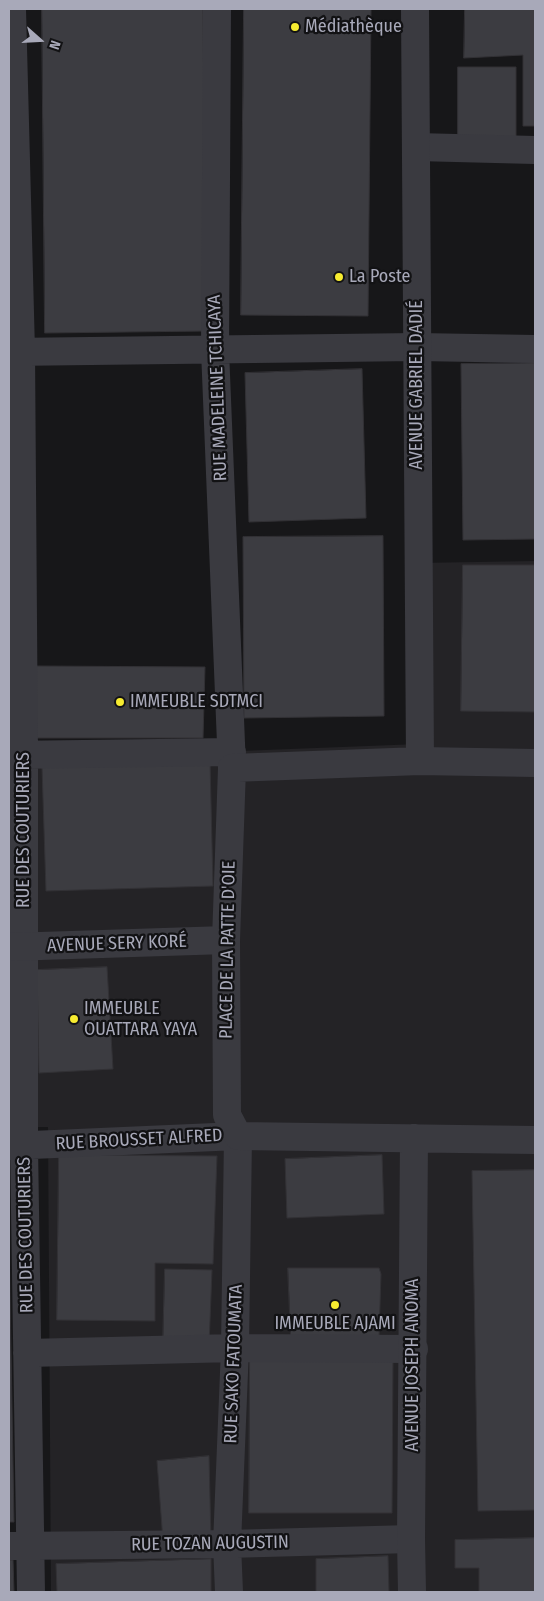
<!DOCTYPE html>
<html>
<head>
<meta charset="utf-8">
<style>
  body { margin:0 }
  #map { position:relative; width:544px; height:1601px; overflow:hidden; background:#171719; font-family:"Fira Sans Condensed",sans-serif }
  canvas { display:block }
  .frame { position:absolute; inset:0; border:10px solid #a8a9b9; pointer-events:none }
  .north { position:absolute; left:15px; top:15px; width:50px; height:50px; -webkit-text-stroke:4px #121214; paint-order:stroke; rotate:109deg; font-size:14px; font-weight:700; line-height:20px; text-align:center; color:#a8a9b9 }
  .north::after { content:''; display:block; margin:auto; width:18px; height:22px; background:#a8a9b9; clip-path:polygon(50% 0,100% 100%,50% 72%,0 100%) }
</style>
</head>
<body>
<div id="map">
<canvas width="544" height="1601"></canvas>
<div class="frame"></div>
<div class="north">N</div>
</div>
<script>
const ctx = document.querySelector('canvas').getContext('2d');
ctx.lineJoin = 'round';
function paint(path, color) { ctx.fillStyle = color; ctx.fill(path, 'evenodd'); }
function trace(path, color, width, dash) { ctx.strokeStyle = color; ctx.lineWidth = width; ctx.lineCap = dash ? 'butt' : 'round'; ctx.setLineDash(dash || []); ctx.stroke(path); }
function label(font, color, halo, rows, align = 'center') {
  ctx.font = font + ' "Fira Sans Condensed",sans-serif'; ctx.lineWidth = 4.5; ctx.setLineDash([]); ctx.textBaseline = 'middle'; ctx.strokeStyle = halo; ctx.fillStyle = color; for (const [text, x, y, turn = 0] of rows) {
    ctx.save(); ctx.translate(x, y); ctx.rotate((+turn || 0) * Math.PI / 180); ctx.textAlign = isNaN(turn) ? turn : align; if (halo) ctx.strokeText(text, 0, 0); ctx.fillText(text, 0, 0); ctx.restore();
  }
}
const built = new Path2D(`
  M535 561V1592H51L48 1127H9V753L239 751 419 744 417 563Z`);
const building = new Path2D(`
  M42 9H203L206 331 45 333Z
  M244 9H371L368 316 241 315Z
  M465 9H535V126H523V55L464 58Z
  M458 67H516V142L458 143Z
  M535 363V539L463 540 461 364Z
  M362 369 366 518 249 522 245 373Z
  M383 536 384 716 244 718 243 537Z
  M463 565H535V712L461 711Z
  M34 666 205 667 203 738H37Z
  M210 762 213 886 46 891 42 767Z
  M9 807 11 845H9Z
  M9 859 10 935H9Z
  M107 967 113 1069 39 1073 37 970Z
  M59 1155 217 1156 213 1264 155 1263V1321L57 1320Z
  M382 1155 384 1214 287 1218 285 1159Z
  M535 1170V1510L478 1511 472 1171Z
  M9 1237 14 1522H9Z
  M288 1268H379L381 1274 379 1336 291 1337Z
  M165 1269 212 1270 209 1346 163 1345Z
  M250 1357H393L392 1513H249Z
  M209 1456 211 1541H163L157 1461Z
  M535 1538V1592H479V1568H455V1540Z
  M388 1556 389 1592H316V1559Z
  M211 1559V1592H57L56 1564Z
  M9 1560H13L14 1592H9Z`);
const minor = new Path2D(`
  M12 9 21 351 24 755V1146L31 1592
  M217 9 215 350 232 768
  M416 147 535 150
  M9 352 417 347 535 349
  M9 755 232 752
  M9 1146 238 1136 235 1348 227 1544 229 1592
  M27 1353 235 1348 414 1349
  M9 1546 227 1544 411 1539`);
const tertiary = new Path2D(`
  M415 9 420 761
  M535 763 420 761 232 768 226 940 227 1115 238 1136 535 1140
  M9 947 226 940
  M412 1592 411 1539 414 1138`);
const markers = [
  [295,27,5,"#f7ec30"],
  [339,277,5,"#f7ec30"],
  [120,702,5,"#f7ec30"],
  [74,1019,5,"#f7ec30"],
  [335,1305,5,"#f7ec30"]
];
const poiNames = [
  ["Médiathèque",305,27],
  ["La Poste",349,277],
  ["IMMEUBLE SDTMCI",130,702],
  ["IMMEUBLE",84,1009],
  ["OUATTARA YAYA",84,1030],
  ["IMMEUBLE AJAMI",335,1324,"center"]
];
const streetNames = [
  ["AVENUE GABRIEL DADIÉ",417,385,-90],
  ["RUE MADELEINE TCHICAYA",218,388,-92],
  ["RUE DES COUTURIERS",24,830,-90],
  ["AVENUE SERY KORÉ",117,944,-2],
  ["PLACE DE LA PATTE D'OIE",228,950,-89],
  ["RUE BROUSSET ALFRED",139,1140,-3],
  ["RUE DES COUTURIERS",26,1235,-91],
  ["RUE SAKO FATOUMATA",234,1364,-88],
  ["AVENUE JOSEPH ANOMA",413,1365,-90],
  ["RUE TOZAN AUGUSTIN",210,1544,-1]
];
paint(built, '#242326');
paint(building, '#3c3c41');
trace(building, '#323135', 1);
trace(minor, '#3a3a40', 28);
trace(tertiary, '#3a3a40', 28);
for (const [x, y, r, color] of markers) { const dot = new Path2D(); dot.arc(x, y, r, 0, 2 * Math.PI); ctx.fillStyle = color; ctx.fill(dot); trace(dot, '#121214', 2); }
label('18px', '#a8a9b9', '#121214', poiNames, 'left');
label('18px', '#a8a9b9', '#121214', streetNames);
</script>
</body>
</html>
